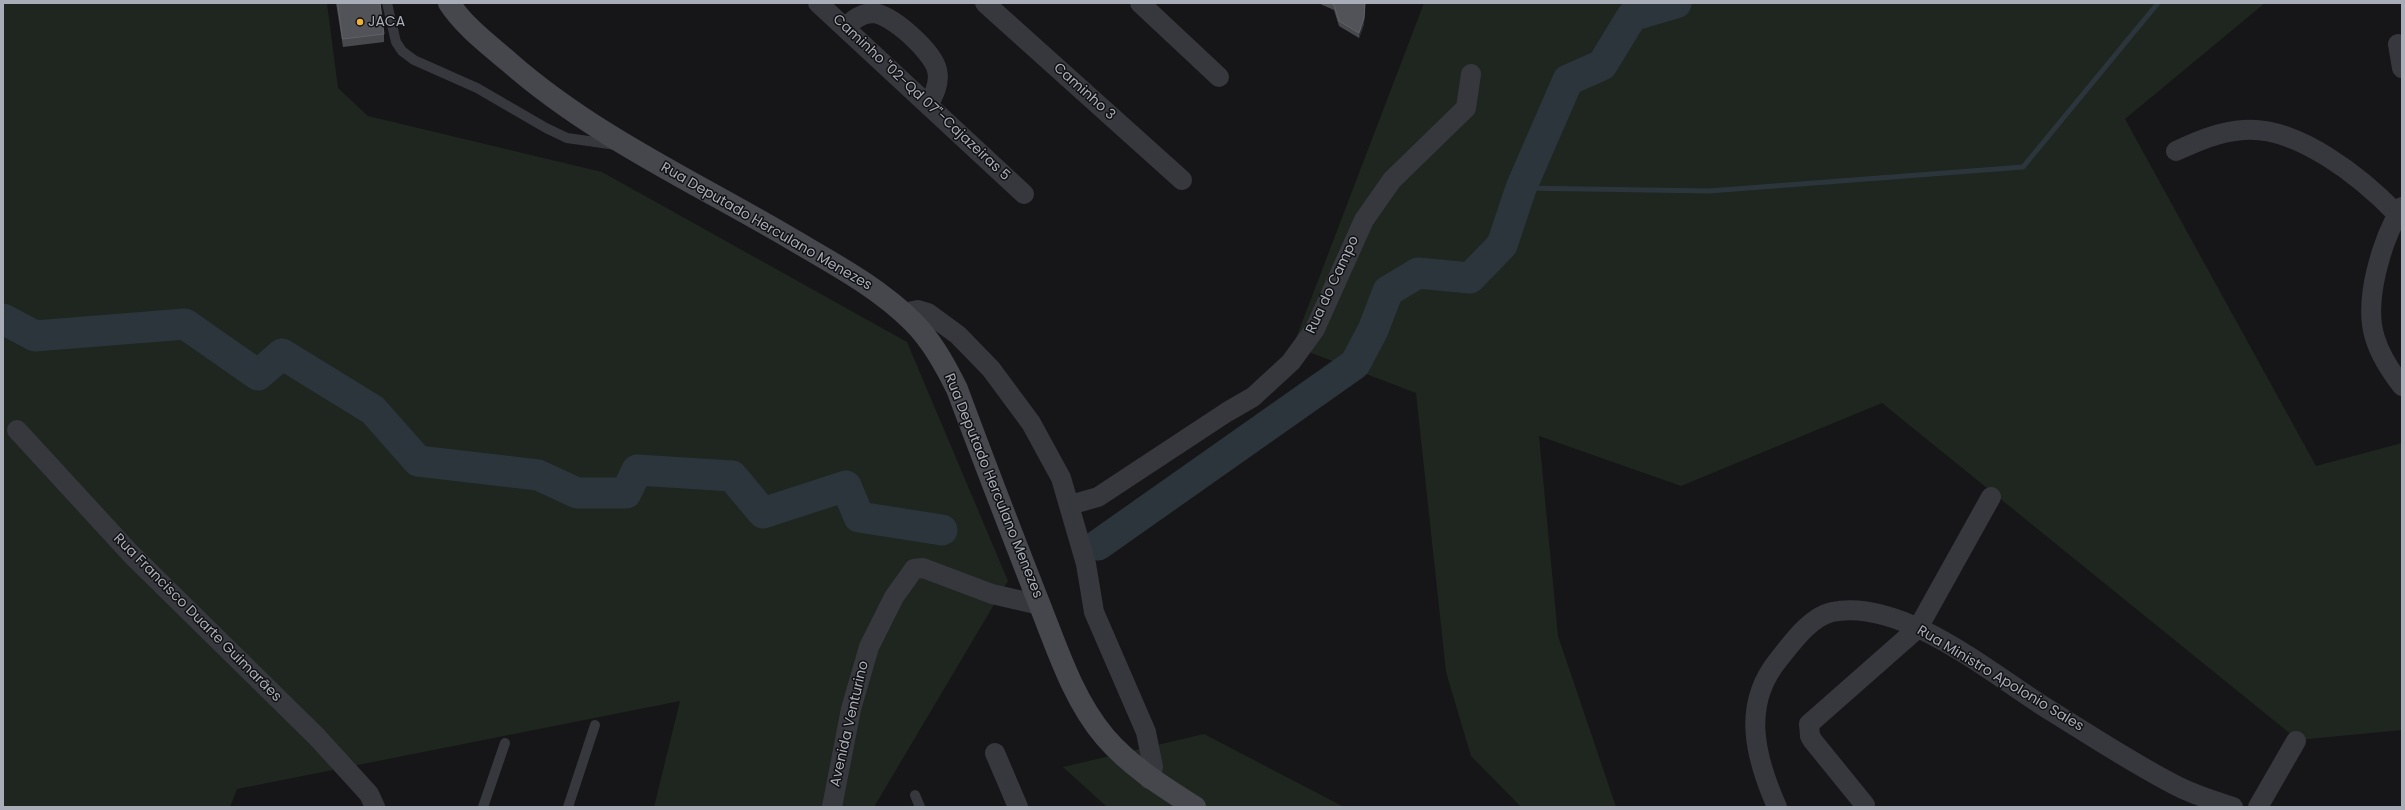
<!DOCTYPE html>
<html>
<head>
<meta charset="utf-8">
<style>
  body { margin:0 }
  #map { position:relative; width:2405px; height:810px; overflow:hidden; background:#161618; font-family:Poppins,sans-serif }
  canvas { display:block }
  .frame { position:absolute; inset:0; border:4px solid #a8adb8; pointer-events:none }
</style>
</head>
<body>
<div id="map">
<canvas width="2405" height="810"></canvas>
<div class="frame"></div>
</div>
<script>
const ctx = document.querySelector('canvas').getContext('2d');
ctx.lineJoin = 'round';
function paint(path, color) { ctx.fillStyle = color; ctx.fill(path, 'evenodd'); }
function trace(path, color, width, dash) { ctx.strokeStyle = color; ctx.lineWidth = width; ctx.lineCap = dash ? 'butt' : 'round'; ctx.setLineDash(dash || []); ctx.stroke(path); }
function label(font, color, halo, rows, align = 'center') {
  ctx.font = font + ' Poppins,sans-serif'; ctx.lineWidth = 3; ctx.setLineDash([]); ctx.textBaseline = 'middle'; ctx.strokeStyle = halo; ctx.fillStyle = color; for (const [text, x, y, turn = 0] of rows) {
    ctx.save(); ctx.translate(x, y); ctx.rotate((+turn || 0) * Math.PI / 180); ctx.textAlign = isNaN(turn) ? turn : align; if (halo) ctx.strokeText(text, 0, 0); ctx.fillText(text, 0, 0); ctx.restore();
  }
}
const green = new Path2D(`
  M3 3H327L338 88 368 116 602 172 907 342 1008 581 874 807H654L680 701 237 789 230 807H3Z
  M1424 3H2265L2125 119 2316 466 2402 443V730L2298 740 1882 403 1681 486 1539 436 1558 636 1616 807H1521L1471 756 1446 672 1416 393 1293 346Z
  M1204 734 1344 807H1107L1063 767Z`);
const stream = new Path2D(`
  M1521 188 1709 191 2023 167 2158 3`);
const river = new Path2D(`
  M3 319 35 336 185 324 258 375 282 354 373 410 418 461 538 475 577 493H626L637 470 732 476 763 513 846 486 859 517 942 530
  M1098 545 1355 364 1373 330 1388 291 1418 273 1470 278 1502 245 1521 188 1568 80 1602 65 1632 16 1676 3`);
const service = new Path2D(`
  M387 3 396 42 402 51 414 60 477 88 546 128 567 138 616 145
  M915 795 920 807
  M483 807 505 743
  M568 807 595 725`);
const minor = new Path2D(`
  M818 3 1024 194
  M985 3 1182 180
  M1140 3 1219 77
  M845 28C853 20 860 14 872 13 891 13 933 52 937 70 940 82 935 94 928 105
  M2398 44 2402 68
  M2176 151C2198 141 2218 132 2243 130 2297 125 2362 178 2397 214
  M2402 207C2382 239 2363 301 2375 338 2380 355 2392 373 2402 386
  M903 313 918 310 928 313 958 335 991 369 1031 423 1061 478 1086 564 1094 612 1146 732 1153 767 1149 779
  M17 430 131 554 317 737 369 794 375 807
  M1070 505 1098 497 1227 412 1253 397 1291 362 1315 329 1364 220 1392 180 1466 108 1471 74
  M995 753 1018 807
  M1865 805 1813 741 1810 736 1809 724 1918 628 1991 497
  M832 807 851 709 869 647 894 597 914 569 923 568 992 594 1040 605
  M1777 807C1755 757 1741 705 1779 659 1792 643 1810 617 1832 612 1901 598 1988 671 2043 706 2087 733 2130 762 2175 785 2194 795 2214 801 2233 807
  M2258 807 2296 741`);
const secondary = new Path2D(`
  M449 3C464 26 488 44 509 62 593 136 699 184 795 241 836 265 879 288 913 322 932 341 945 365 957 389 983 459 1010 529 1037 598 1056 645 1072 698 1105 737 1131 767 1162 786 1195 807`);
const wall = new Path2D(`
  M336 3H380L384 34V42L343 47Z
  M1318 3H1365L1364 24 1359 38 1339 26 1334 10Z`);
const shadedWall = new Path2D(`
  M1365 3 1364 24 1359 38V33Z`);
const building = new Path2D(`
  M338 3H380L384 34 343 39Z
  M1330 3H1365L1364 18 1359 33 1339 21 1334 5Z`);
const markers = [
  [360,22,4,"#f2b134"]
];
const poiNames = [
  ["JACA",368,22]
];
const streetNames = [
  ["Caminho 3",1084,92,42],
  ["Caminho \"02-Qd 07\"-Cajazeiras 5",921,98,43],
  ["Rua Deputado Herculano Menezes",766,227,30],
  ["Rua do Campo",1333,285,-65],
  ["Rua Deputado Herculano Menezes",993,486,68],
  ["Rua Francisco Duarte Guimarães",197,618,45],
  ["Rua Ministro Apolonio Sales",2000,679,31],
  ["Avenida Venturino",850,724,-77]
];
paint(green, '#1e261f');
trace(stream, '#2c353c', 5);
trace(river, '#2c353c', 31);
trace(service, '#37383d', 10);
trace(minor, '#37383d', 20);
trace(secondary, '#45474d', 22);
paint(wall, '#47494d');
paint(shadedWall, '#2f3033');
paint(building, '#525359');
trace(building, '#5f6168', 1);
for (const [x, y, r, color] of markers) { const dot = new Path2D(); dot.arc(x, y, r, 0, 2 * Math.PI); ctx.fillStyle = color; ctx.fill(dot); trace(dot, '#111113', 1.5); }
label('14px', '#a8adb8', '#111113', poiNames, 'left');
label('14px', '#a8adb8', '#111113', streetNames);
</script>
</body>
</html>
